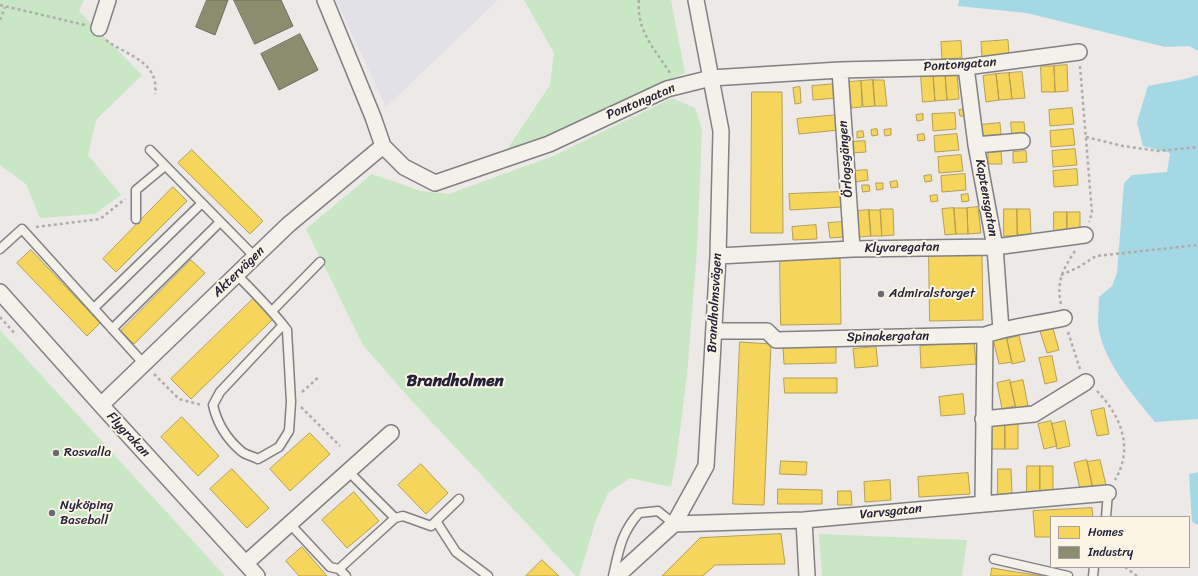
<!DOCTYPE html>
<html>
<head>
<meta charset="utf-8">
<style>
  body { margin:0 }
  #map { position:relative; width:1198px; height:576px; overflow:hidden; background:#ece9e7; font-family:Sriracha,sans-serif }
  canvas { display:block }
  .legend { position:absolute; left:1050px; top:516px; width:140px; height:52px; box-sizing:border-box; background:#fcf5e5; border:1px solid #a5a1a1; margin:0; padding:5px 7px; list-style:none; font-size:12px; color:#22223b }
  .legend li { display:flex; align-items:center; gap:8px; height:20px }
  .legend b { width:20px; border:1px solid #a5a1a1 }
</style>
</head>
<body>
<div id="map">
<canvas width="1198" height="576"></canvas>
<ul class="legend">
<li><b style="height:11px;background:#f6d55c"></b>Homes</li>
<li><b style="height:11px;background:#8c8c6e"></b>Industry</li>
</ul>
</div>
<script>
const ctx = document.querySelector('canvas').getContext('2d');
ctx.lineJoin = 'round';
function paint(path, color) { ctx.fillStyle = color; ctx.fill(path, 'evenodd'); }
function trace(path, color, width, dash) { ctx.strokeStyle = color; ctx.lineWidth = width; ctx.lineCap = dash ? 'butt' : 'round'; ctx.setLineDash(dash || []); ctx.stroke(path); }
function label(font, color, halo, rows, align = 'center') {
  ctx.font = font + ' Sriracha,sans-serif'; ctx.lineWidth = 4; ctx.setLineDash([]); ctx.textBaseline = 'middle'; ctx.strokeStyle = halo; ctx.fillStyle = color; for (const [text, x, y, turn = 0] of rows) {
    ctx.save(); ctx.translate(x, y); ctx.rotate((+turn || 0) * Math.PI / 180); ctx.textAlign = isNaN(turn) ? turn : align; if (halo) ctx.strokeText(text, 0, 0); ctx.fillText(text, 0, 0); ctx.restore();
  }
}
const built = new Path2D(`
  M336 0H498L386 107Z`);
const green = new Path2D(`
  M0 0H84L79 11 142 75 96 120 88 155 121 195 95 214 40 218 26 184 0 165Z
  M524 0H671L685 73 549 136 506 151 550 85 554 53Z
  M672 98 695 108 702 129 697 249 687 375 677 455 671 487 630 478 608 493 596 520 579 576H576L412 401 363 345 306 229 372 174 421 191 449 194 553 156Z
  M0 330 225 576H0Z
  M819 534 967 540 962 576H822Z`);
const water = new Path2D(`
  M959 0H1198V51L1189 46 1165 47 1027 13 958 6Z
  M1198 75V419L1155 422C1133 395 1100 358 1098 322 1098 314 1099 305 1099 297L1112 286 1117 273 1124 183 1132 175 1167 172 1170 153 1143 146 1137 122 1148 86 1185 79Z
  M1198 472V525L1192 522 1189 474Z`);
const homes = new Path2D(`
  M1008 40 1009 55 982 57 981 42Z
  M961 41 962 58 942 59 941 42Z
  M1067 65 1068 91 1055 92 1054 66Z
  M1041 66H1054L1055 92H1042Z
  M1022 72 1025 98 1012 99 1009 73Z
  M957 73 959 99 947 100 945 74Z
  M1009 73 1012 99 999 100 996 74Z
  M945 74 947 100 935 101 933 75Z
  M996 74 999 100 986 102 983 76Z
  M921 75H933L935 101 923 102Z
  M873 80 875 106 863 107 861 81Z
  M873 80H884L887 106H875Z
  M861 81 862 107 851 108 849 82Z
  M836 84 837 98 813 100 812 86Z
  M800 87 801 103 795 104 793 88Z
  M752 92H782L783 233H751Z
  M1072 108 1074 124 1050 126 1049 110Z
  M966 109V116H960L959 110Z
  M955 113 956 129 933 131 932 114Z
  M923 114V120L917 121 916 115Z
  M837 115 839 130 799 134 797 119Z
  M1011 122H1024L1025 133 1012 134Z
  M1000 123 1001 134 981 136 980 125Z
  M877 129 878 135 872 136 871 130Z
  M891 129V135L885 136 884 130Z
  M1073 129 1075 145 1051 147 1050 131Z
  M863 131 864 137 857 138V132Z
  M924 134 925 140 918 141 917 135Z
  M957 134 959 150 935 152 934 136Z
  M865 141 866 152 853 153 851 142Z
  M1075 149 1077 165 1053 167 1052 151Z
  M192 150 263 221 250 234 178 163Z
  M1026 151 1027 162 1013 163V152Z
  M1001 152 1002 164H988V153Z
  M961 155 963 171 939 173 938 157Z
  M1077 169 1078 185 1054 187 1053 171Z
  M867 170 868 180 855 182 854 171Z
  M965 174 966 190 942 192 941 176Z
  M931 175 932 181 925 182 924 176Z
  M897 181 898 187 891 188 890 182Z
  M876 183H883V189L877 190Z
  M862 185H869L870 191 863 192Z
  M173 187 187 201 116 272 103 259Z
  M842 192V207L790 210 789 194Z
  M968 194 969 201 962 202 961 195Z
  M937 195 938 201 931 202 930 196Z
  M978 207 981 233 968 234 967 208Z
  M954 208 956 234 945 235 942 209Z
  M954 208H967L968 234H956Z
  M881 209H893L894 235 882 236Z
  M1004 209H1017V236H1004Z
  M1017 209H1030L1031 235H1018Z
  M869 210 871 236 858 237 857 211Z
  M869 210H880L882 236H871Z
  M1054 212H1067V238H1054Z
  M1067 212H1080V238H1067Z
  M844 222 845 237 830 238 828 223Z
  M816 225 817 239 793 240 792 227Z
  M31 250 100 323 87 336 17 263Z
  M929 255H982L983 320 930 321Z
  M780 258H840L841 324 781 325Z
  M191 260 205 273 134 344 121 331Z
  M253 299 273 319 191 399 171 379Z
  M1052 325 1059 350 1047 353 1039 328Z
  M1006 336 1012 362 999 364 993 339Z
  M1019 336 1025 361 1012 364 1007 339Z
  M740 342 771 344 764 505 733 504Z
  M974 343 976 364 921 368 920 346Z
  M836 347V363L784 364 783 348Z
  M876 347 878 366 855 368 853 349Z
  M1052 356 1057 381 1045 384 1039 358Z
  M784 378H837V393H785Z
  M1010 380 1015 406 1002 409 997 383Z
  M1023 380 1028 406 1016 408 1010 383Z
  M963 394 965 414 941 416 939 397Z
  M1104 408 1109 434 1097 436 1091 411Z
  M182 417 219 456 198 476 161 437Z
  M1051 421 1057 446 1044 449 1038 424Z
  M1065 421 1070 446 1057 449 1052 424Z
  M992 423H1005V449H992Z
  M1005 423H1018V449H1005Z
  M310 433 330 454 290 491 270 469Z
  M1087 460 1092 486 1080 489 1074 463Z
  M1100 460 1106 485 1093 488 1087 462Z
  M781 461 807 462 806 475 780 474Z
  M421 464 448 493 426 514 398 485Z
  M1027 466H1040V492H1027Z
  M1040 466H1053V492H1040Z
  M232 469 269 508 247 528 210 489Z
  M998 469H1011L1012 495H998Z
  M968 473 970 494 919 497 918 477Z
  M890 480 891 500 865 502 864 482Z
  M778 489 822 490V504H778Z
  M838 491H851L852 505H838Z
  M354 492 379 521 347 548 322 520Z
  M1092 508 1093 517H1051V537H1035L1033 511Z
  M781 534 785 564 715 565 703 576H662L700 538Z
  M302 547 327 576H299L286 561Z
  M542 560 559 576H526Z
  M992 568 1016 572 1042 576H991Z`);
const industry = new Path2D(`
  M207 0H228L215 35 196 27Z
  M234 0H281L293 26 255 44Z
  M300 34 318 70 279 90 261 54Z`);
const path = new Path2D(`
  M639 0C636 31 655 49 670 73
  M0 5 85 25
  M0 20 5 7
  M106 40C125 55 160 61 155 94
  M1080 66 1092 213 1089 222
  M1086 137 1123 146 1158 151 1198 147
  M36 227 100 219 125 199
  M1061 275 1079 267 1096 256 1198 245
  M1061 304C1056 282 1063 269 1075 251
  M0 317 16 335
  M1068 332 1080 369
  M154 374 179 399 202 405
  M1097 391C1121 416 1134 448 1115 480
  M302 392 320 376
  M301 407 340 446
  M1125 567 1137 576`);
const service = new Path2D(`
  M150 150 255 257
  M136 219V190L165 166
  M0 249 22 229 144 364
  M236 274C254 292 272 310 287 330L291 402 289 431 279 447 258 459C253 456 245 455 241 451 227 439 217 423 213 405L220 392 283 325
  M94 308 202 203
  M274 309 320 262
  M112 329 220 222
  M348 471 395 518
  M1106 517 1108 493
  M436 521 456 552 488 576
  M290 524 330 567 339 569
  M994 559 1068 576
  M346 576 339 569 395 518 403 516 431 526 459 499
  M613 576C619 550 621 533 639 513L658 511 674 524
  M1093 576 1094 567`);
const minor = new Path2D(`
  M325 0 373 117 383 146 404 167 435 183 549 144 667 89 711 78 840 70 966 67 1079 52
  M99 28 108 0
  M966 67 976 145 995 247 1001 330
  M840 70 852 249
  M976 145 1022 141
  M718 256 852 249 995 247 1085 235
  M0 292 101 405 257 576
  M714 331H767L776 340 985 335C1011 326 1038 324 1064 318
  M101 405 288 225 383 146
  M983 419 1034 414 1086 382
  M983 503 985 335
  M804 520 807 576
  M674 524 804 520 1108 493
  M246 563 391 433
  M617 576 674 524 706 466 718 256 721 131 696 0`);
const markers = [
  [881,294,4,"#696877"],
  [56,453,4,"#696877"],
  [52,513,4,"#696877"]
];
const streetNames = [
  ["Pontongatan",960,65,-4],
  ["Pontongatan",641,102,-23],
  ["Örlogsgängen",846,159,-94],
  ["Kaptensgatan",986,198,80],
  ["Klyvaregatan",902,248,-1],
  ["Aktervägen",239,272,-44],
  ["Brandholmsvägen",715,303,-87],
  ["Spinakergatan",888,337,-1],
  ["Flygrakan",128,435,47],
  ["Varvsgatan",891,512,-6]
];
const poiNames = [
  ["Admiralstorget",889,294],
  ["Rosvalla",64,453],
  ["Nyköping",60,506],
  ["Baseball",60,521]
];
const districtNames = [
  ["Brandholmen",455,382]
];
paint(built, '#e3e1e8');
paint(green, '#c9e7c5');
paint(water, '#a4d8e5');
paint(homes, '#f6d55c');
trace(homes, '#b69f52', 1);
paint(industry, '#8c8c6e');
trace(industry, '#6c6c5f', 1);
trace(service, '#818084', 11);
trace(minor, '#818084', 18);
trace(path, '#afadac', 2.5, [3, 3]);
trace(service, '#f4f1eb', 8);
trace(minor, '#f4f1eb', 15);
for (const [x, y, r, color] of markers) { const dot = new Path2D(); dot.arc(x, y, r, 0, 2 * Math.PI); ctx.fillStyle = color; ctx.fill(dot); trace(dot, '#fcf5e5', 1.5); }
label('13px', '#22223b', '#fcf5e5', streetNames);
label('13px', '#22223b', '#fcf5e5', poiNames, 'left');
label('bold 17px', '#22223b', '#fcf5e5', districtNames);
</script>
</body>
</html>
